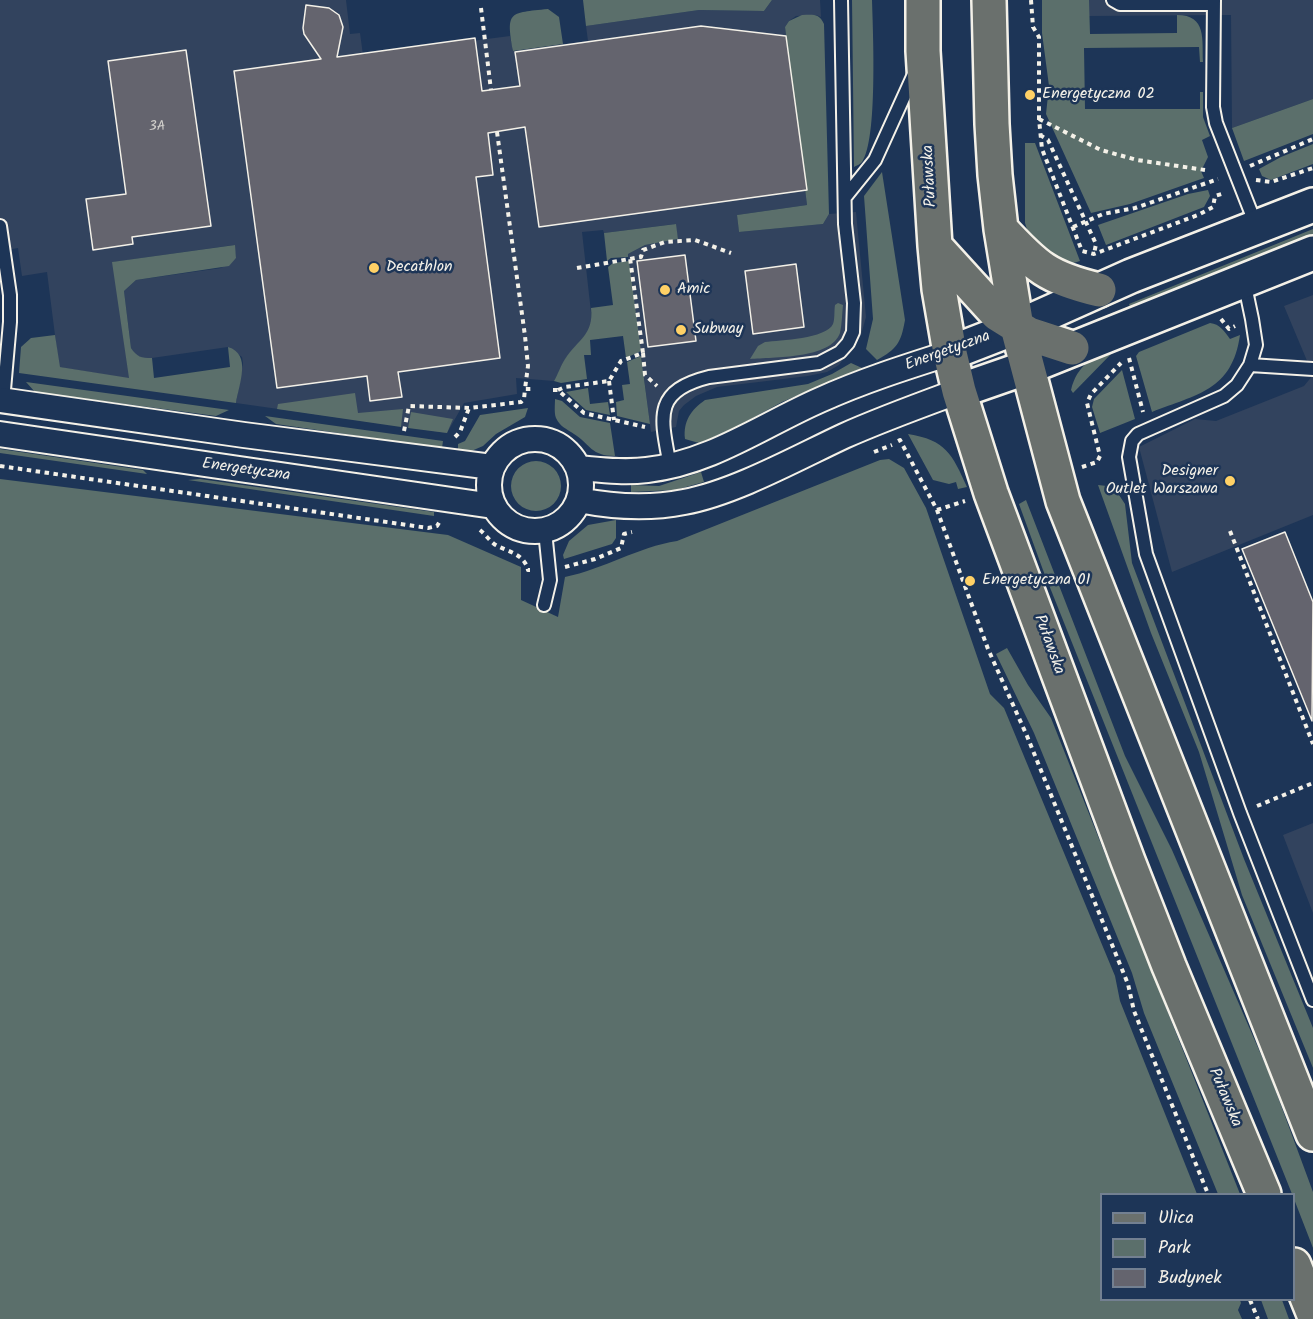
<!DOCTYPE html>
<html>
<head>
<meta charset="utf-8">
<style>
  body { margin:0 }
  #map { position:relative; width:1313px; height:1319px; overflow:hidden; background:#1d3557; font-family:Kalam,sans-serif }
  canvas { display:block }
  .legend { position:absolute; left:1100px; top:1193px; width:195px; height:108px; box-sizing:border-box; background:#1d3557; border:2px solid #738091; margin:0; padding:8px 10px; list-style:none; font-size:18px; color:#f4f1e8 }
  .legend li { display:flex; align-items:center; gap:12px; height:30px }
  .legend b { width:30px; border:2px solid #738091 }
</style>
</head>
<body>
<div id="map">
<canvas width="1313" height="1319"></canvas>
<ul class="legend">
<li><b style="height:8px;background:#6a706d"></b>Ulica</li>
<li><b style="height:16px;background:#5b6f6b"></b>Park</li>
<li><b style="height:16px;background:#64646e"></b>Budynek</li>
</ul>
</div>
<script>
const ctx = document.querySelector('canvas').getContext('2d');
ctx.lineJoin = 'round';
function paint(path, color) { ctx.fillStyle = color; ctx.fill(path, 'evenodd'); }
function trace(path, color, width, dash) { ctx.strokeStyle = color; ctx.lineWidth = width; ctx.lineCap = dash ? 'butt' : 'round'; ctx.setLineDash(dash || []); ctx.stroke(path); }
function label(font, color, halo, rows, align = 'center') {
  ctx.font = font + ' Kalam,sans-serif'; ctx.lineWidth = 5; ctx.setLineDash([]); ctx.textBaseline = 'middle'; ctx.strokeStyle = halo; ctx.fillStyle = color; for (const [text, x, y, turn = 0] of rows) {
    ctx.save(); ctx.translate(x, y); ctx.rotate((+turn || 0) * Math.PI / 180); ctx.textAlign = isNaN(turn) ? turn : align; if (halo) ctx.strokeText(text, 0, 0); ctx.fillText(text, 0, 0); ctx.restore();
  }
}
const built = new Path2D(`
  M0 0H346L350 34 360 33 363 55 510 36 513 51 588 41 586 26 699 10 764 11 772 0H820L821 17 816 15 796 16 789 21 785 27 807 205 737 215 739 232 823 224 829 214 856 212 866 317 861 335 839 365 827 372 808 376 717 387 696 396 684 405 679 411 676 427 651 432 628 254 645 245 678 239 675 224 604 233 603 230 582 232 592 321 588 332 566 358 554 381 516 378 517 394 464 403 447 433 236 403 243 363 242 357 228 347 152 358H142L136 355 131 348 124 291 136 280 221 268 236 258 234 245 113 262 130 379 59 367 47 272 22 276 18 248 0 251Z
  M1089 0H1313V99L1232 128 1231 15 1089 16Z
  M1313 295V515L1172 572 1139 447 1195 419 1216 421 1304 386 1313 375 1284 306Z
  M1313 823V913L1283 835Z`);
const green = new Path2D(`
  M583 0H772L764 11 699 10 586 26Z
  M852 0H872C873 31 878 140 862 162 859 165 858 165 854 167Z
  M1042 0H1089L1090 34 1177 33V15C1207 15 1202 40 1203 62H1200L1199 47 1084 48 1085 109H1200V92H1203V117L1210 136 1202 140 1208 157 1201 171 1204 178 1130 204 1091 213 1046 114 1049 86 1042 33Z
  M548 9 559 17 563 44 513 51C506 11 509 13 548 9Z
  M802 15C813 15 819 13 824 24L829 214 823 224 739 232 737 215 807 205 785 27 789 21Z
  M1313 99V134L1244 161 1232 128Z
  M1025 143H1035L1080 261 1067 265 1031 242 1025 223Z
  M1313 144V164L1271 180 1262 176 1259 169 1281 157Z
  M882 172 905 320C901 343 897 349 877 360L866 349 873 319 864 196Z
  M1208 190 1210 196 1204 207 1106 245 1098 225 1188 194Z
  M676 224 678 239 645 245 628 254V257L611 258 607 261 604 233Z
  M1313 229V237L1131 311 1129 304Z
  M235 245 236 258 229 266 136 280 124 291 131 348C137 357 141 358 152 358L154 378 230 367 228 347C252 354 239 384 236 403L19 373 21 347 31 338 55 335 60 367 129 378 112 262Z
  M629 261 641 351 626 358 623 336 590 340 591 355H584L587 379 561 383 554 381C558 374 561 365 565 359 578 339 594 335 591 308L613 305 608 267 613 263Z
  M838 303 843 305C842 314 842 324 840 333 831 359 773 357 750 359L758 346 765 342C780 340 826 339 833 324 835 319 834 311 835 305Z
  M1210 323C1220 324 1224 331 1230 339L1240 335C1232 391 1197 394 1152 412L1136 356 1139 352Z
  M1115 345V350L1073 393 1071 390C1077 365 1093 357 1115 345Z
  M641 356 650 424 617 416 616 402 624 400 622 385 630 384 627 362Z
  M851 363 862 368 782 402 736 427 707 440 699 443 685 439C683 421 691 410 705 400L808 384 832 374Z
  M1122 370 1135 419 1100 433 1092 407 1094 399Z
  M26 382 229 410 216 416 35 392Z
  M588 388 590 404 608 402 610 415 586 410 566 392Z
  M355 393 358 413 403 409 401 427 277 409 278 404Z
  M555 399 562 401 580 417 610 423 615 456C591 456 591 445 574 434 567 429 560 427 556 418 554 413 555 405 555 399Z
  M528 408 525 417 496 434 483 446 469 452 458 451V444L465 441 480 415Z
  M411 412 453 419 447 433 408 428Z
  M265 416 443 441 442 448 276 424Z
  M908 434C946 440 952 454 967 487L958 489 956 482 949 484 933 480Z
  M0 449 143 470 147 474 0 453Z
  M889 459 904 468 926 508 990 694 1004 708 1115 976 1120 1001 1197 1194H1102V1300H1240L1241 1303 1238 1310 1242 1319H0V479L448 535 521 567V600L558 617 565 577C604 569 638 547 677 541L880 460Z
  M511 486a25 25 0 1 1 50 0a25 25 0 1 1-50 0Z
  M701 472 704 482 675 490 631 492V485L659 486Z
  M200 479 434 512V516L188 480Z
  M1098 485 1107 486 1117 492 1125 504 1132 563 1244 859 1313 1028V1068L1242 895 1199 752 1151 633Z
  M1026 500 1125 756 1172 850 1269 1073 1313 1192V1248L1294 1199V1194H1292L1043 570 1019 504Z
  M616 520V538L612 544 564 559 563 555 569 541 588 525Z
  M1007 648 1028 685 1051 718 1240 1194H1218L1144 1013 1132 973 1034 733 996 654Z
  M1261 1300H1282L1289 1319H1268Z`);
const building = new Path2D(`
  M306 5 329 8 339 15 343 27 337 57 475 38 482 91 520 86 515 52 701 26 786 36 807 190 539 227 525 127 488 133 493 175 476 177 500 358 398 372 402 397 370 401 367 376 277 388 234 71 321 59 304 34 303 28Z
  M186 50 211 226 132 237 133 244 93 250 86 199 126 194 108 61Z
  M685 255 696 341 648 347 637 261Z
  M796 264 804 327 753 334 745 271Z
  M1285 532 1313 602 1312 721 1242 549Z`);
const path = new Path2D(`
  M1031 0 1033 27 1039 37V119L1042 149 1082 251 1094 254 1198 215 1213 207 1215 196 1225 193
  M481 8 491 90
  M1039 119 1101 150 1137 160 1205 170
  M497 132 525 336 528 366 525 389
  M1040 135 1048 140 1096 244 1094 254
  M1250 166 1313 139
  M1256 180 1271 182 1313 168
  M1073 227 1103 214 1135 208 1218 179
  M577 268 641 257 643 250 665 242 695 240 731 253
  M1221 319 1229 329 1235 326
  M643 353 645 375 657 386
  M1129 358 1143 412
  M609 381 614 420
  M553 390H558L584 413 645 427
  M558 390 565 387 609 381 621 361 643 353 630 258
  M404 431 409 406 469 408 521 402 524 399 525 389H531
  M455 437 460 432 469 408
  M898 441 900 440 937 510 988 649 1027 736 1128 984 1134 1011 1208 1194
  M874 452 892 445
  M0 466 428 528 437 526 440 521
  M1082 467 1097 462 1100 456 1087 403 1091 394 1121 363
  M937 510 965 501
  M480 530C485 534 489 540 494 544 507 552 524 553 528 570H530
  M1230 531 1313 744
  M565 567 595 559 621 548 624 534 632 532
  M1257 806 1313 783
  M1250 1300 1258 1319`);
const lane = new Path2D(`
  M1113 0 1120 4H1213
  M1214 0 1213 107 1216 123 1256 225
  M846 196 875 160 915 72
  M0 226 10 295V322L3 401
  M1244 281 1252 319 1256 345 1250 365 1237 385 1224 396 1138 434 1132 441 1129 457 1146 554 1240 813 1313 1000
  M1250 365 1313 369
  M670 466C661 418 652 391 709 377L819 363 840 352 848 343 853 332 854 303 845 224 841 0
  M544 605 550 580 545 531`);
const street = new Path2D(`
  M0 400 244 435 492 467
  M0 434 493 506
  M489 485a46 46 0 1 1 92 0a46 46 0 1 1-92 0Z
  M578 468C601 470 624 473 647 470 711 463 763 425 820 400 862 381 906 367 950 353
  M579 500C614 507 649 509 684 502 734 493 797 458 844 436 882 419 921 405 959 391`);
const secondary = new Path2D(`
  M950 353 1017 327 1131 276 1313 205
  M959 391 1028 367 1313 253`);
const primary = new Path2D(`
  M923 0V51L935 246 939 289 950 353 959 391 991 493 1128 861 1169 966 1264 1194
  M989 0 992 124 995 175 1001 229 1017 327 1063 501 1313 1134
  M1001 229C1036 267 1048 278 1099 290
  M935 246 997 314 1029 334 1072 348
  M1294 1265 1313 1312`);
const markers = [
  [1030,95,6,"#ffd166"],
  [374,268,6,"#ffd166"],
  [665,290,6,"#ffd166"],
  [681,330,6,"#ffd166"],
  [1230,481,6,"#ffd166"],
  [970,581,6,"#ffd166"]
];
const numberNames = [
  ["3A",157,128]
];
const poiNames = [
  ["Energetyczna 02",1042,95],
  ["Decathlon",386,268],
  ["Amic",677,290],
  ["Subway",693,330],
  ["Designer",1218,472,"right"],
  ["Outlet Warszawa",1218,490,"right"],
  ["Energetyczna 01",982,581]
];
const streetNames = [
  ["Puławska",931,176,-93],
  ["Energetyczna",948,352,-20],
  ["Energetyczna",246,471,8],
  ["Puławska",1048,645,70],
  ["Puławska",1224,1098,67]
];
paint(built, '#32435e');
paint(green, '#5b6f6b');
paint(building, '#64646e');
trace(building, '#f4f1e8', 1.5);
trace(lane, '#f4f1e8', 16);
trace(street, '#f4f1e8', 28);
trace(secondary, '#f4f1e8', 38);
trace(primary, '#f4f1e8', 38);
trace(path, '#f4f1e8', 4, [4.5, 4.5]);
trace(lane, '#1d3557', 12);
trace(street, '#1d3557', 24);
trace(secondary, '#1d3557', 33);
trace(primary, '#6a706d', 33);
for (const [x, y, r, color] of markers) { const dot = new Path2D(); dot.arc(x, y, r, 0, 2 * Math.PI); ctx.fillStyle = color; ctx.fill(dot); trace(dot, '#1d3557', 2); }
label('14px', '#d0ceca', null, numberNames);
label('16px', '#f4f1e8', '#1d3557', poiNames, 'left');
label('16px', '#f4f1e8', '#1d3557', streetNames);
</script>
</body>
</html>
